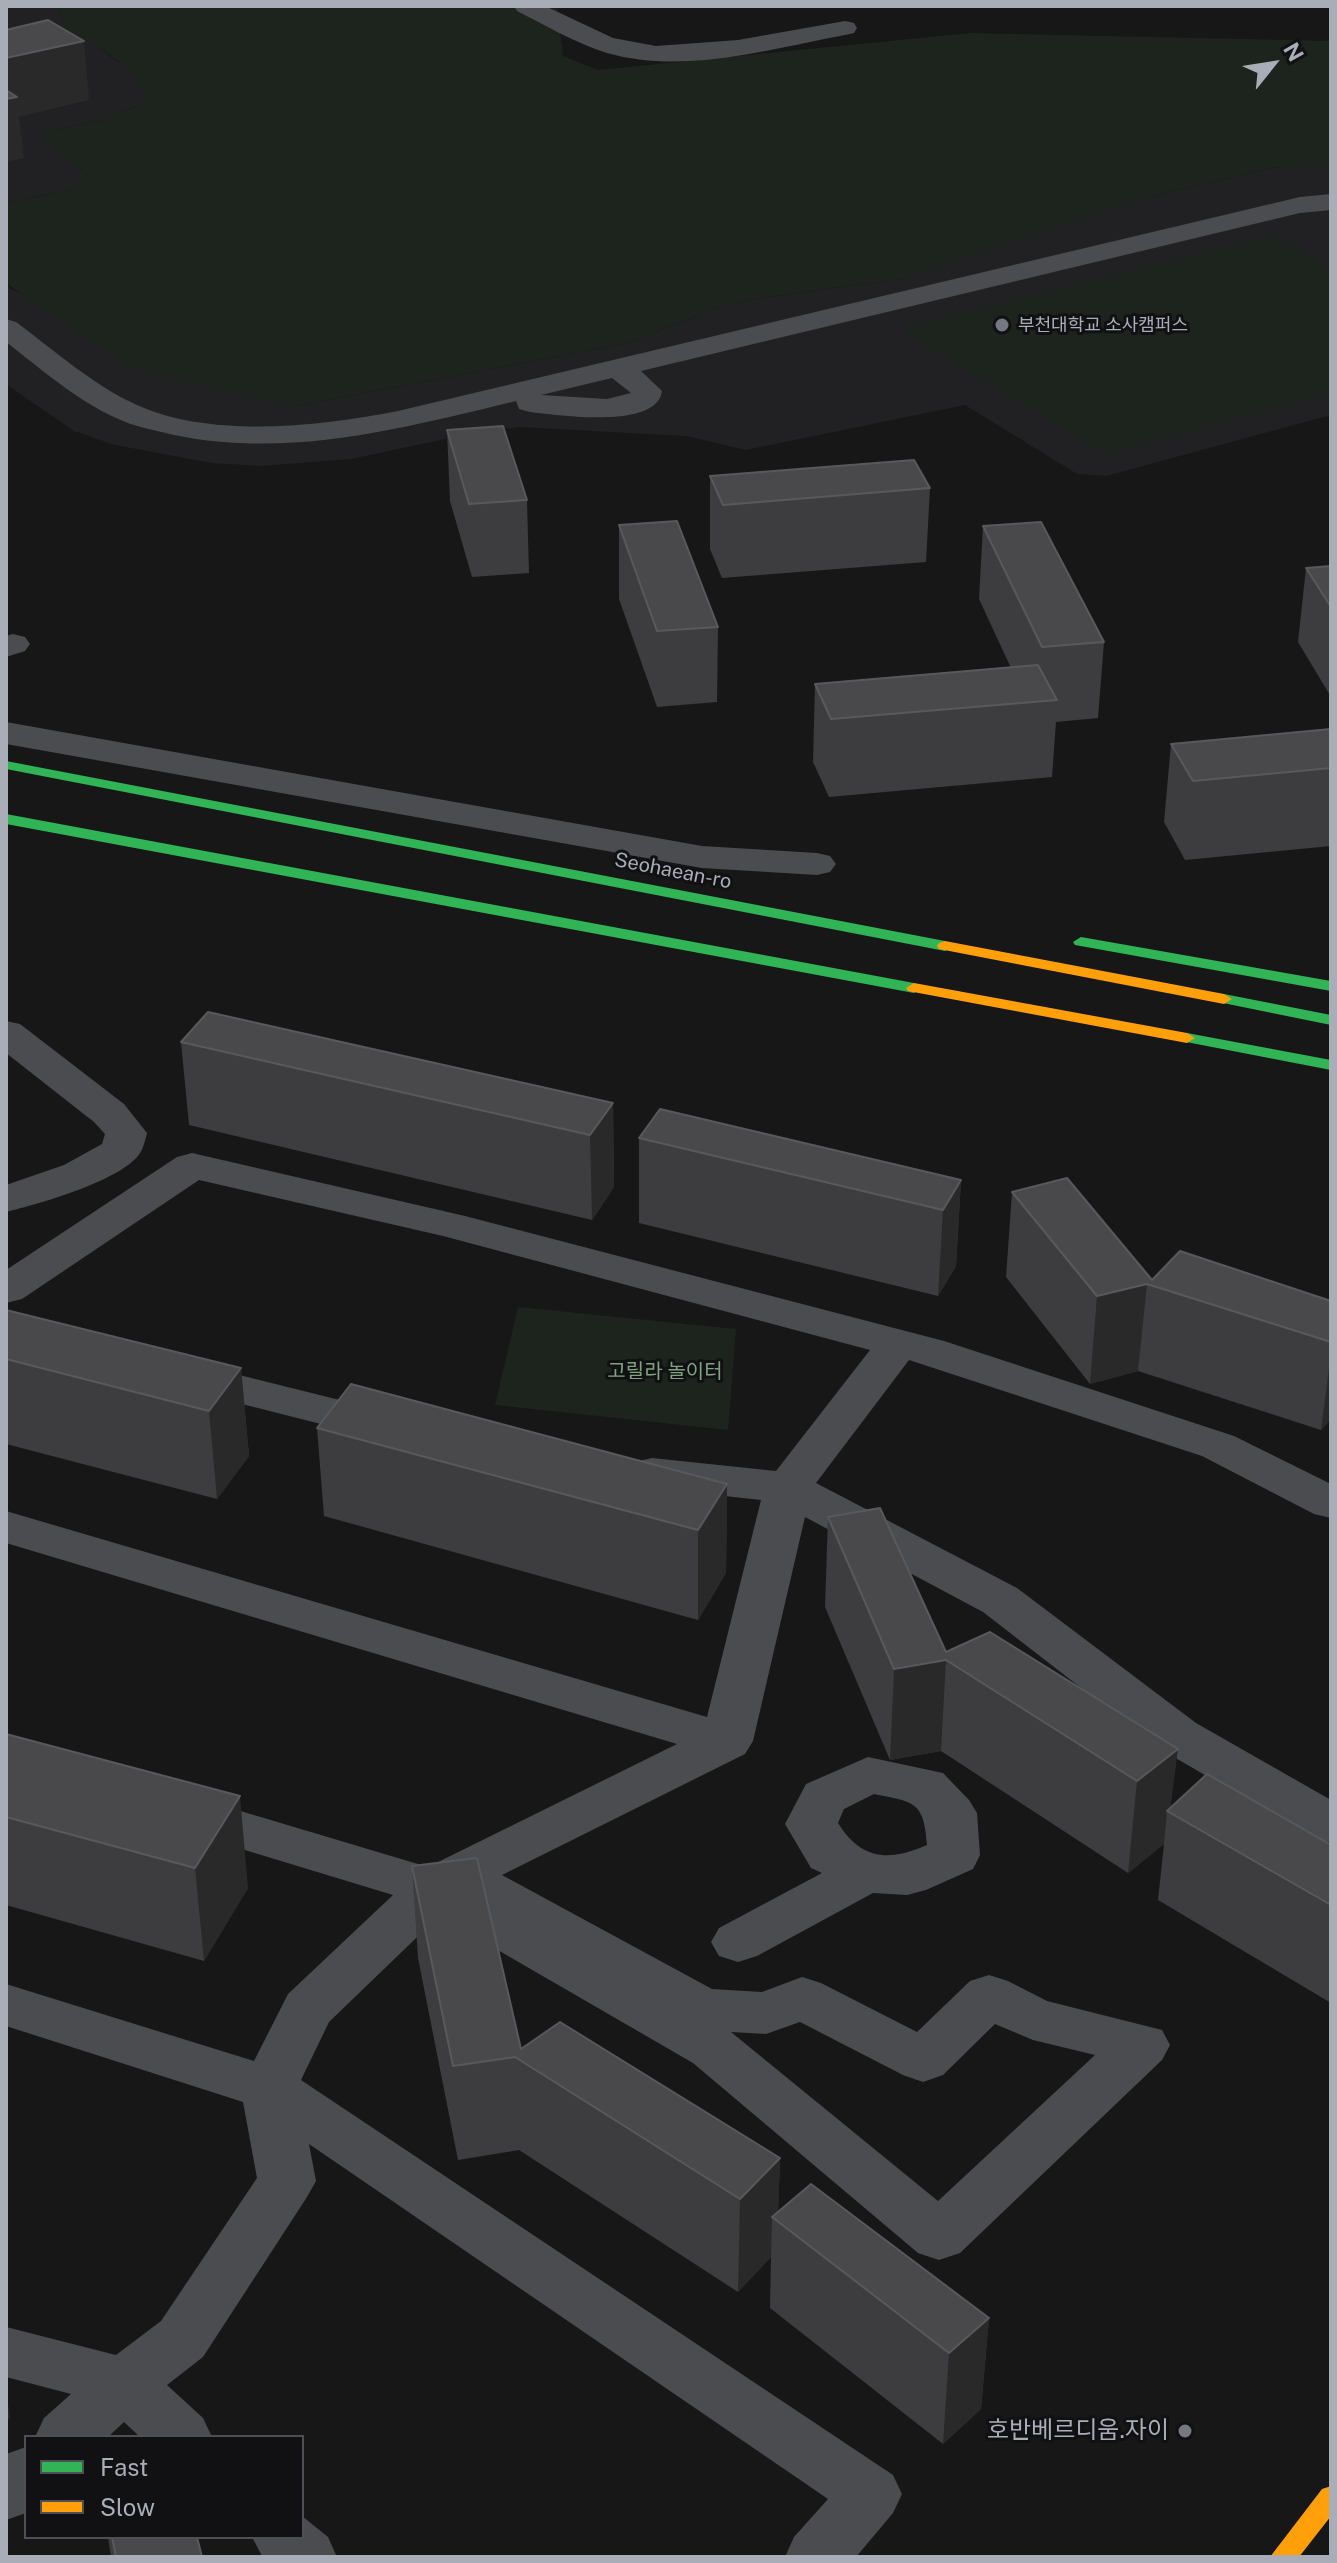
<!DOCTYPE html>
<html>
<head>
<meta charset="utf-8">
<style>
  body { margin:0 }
  #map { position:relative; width:1337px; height:2563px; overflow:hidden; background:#171717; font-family:"Public Sans",sans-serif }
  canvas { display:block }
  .frame { position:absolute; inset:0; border:8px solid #a8adb8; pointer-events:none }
  .legend { position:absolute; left:24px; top:2435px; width:280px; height:104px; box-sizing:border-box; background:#111113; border:2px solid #4d4f55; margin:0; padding:10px 14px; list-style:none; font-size:24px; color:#a8adb8 }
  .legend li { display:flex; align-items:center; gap:16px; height:40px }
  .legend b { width:40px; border:2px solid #4d4f55 }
  .north { position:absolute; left:1233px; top:24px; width:80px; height:80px; -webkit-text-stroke:6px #111113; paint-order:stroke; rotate:60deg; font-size:22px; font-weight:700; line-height:32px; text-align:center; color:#a8adb8 }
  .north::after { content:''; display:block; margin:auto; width:28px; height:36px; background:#a8adb8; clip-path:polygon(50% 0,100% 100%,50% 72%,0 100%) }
</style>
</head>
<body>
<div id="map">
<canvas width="1337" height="2563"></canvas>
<div class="frame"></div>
<ul class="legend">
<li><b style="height:10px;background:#30b455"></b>Fast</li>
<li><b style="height:10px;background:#ff9f0a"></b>Slow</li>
</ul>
<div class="north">N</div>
</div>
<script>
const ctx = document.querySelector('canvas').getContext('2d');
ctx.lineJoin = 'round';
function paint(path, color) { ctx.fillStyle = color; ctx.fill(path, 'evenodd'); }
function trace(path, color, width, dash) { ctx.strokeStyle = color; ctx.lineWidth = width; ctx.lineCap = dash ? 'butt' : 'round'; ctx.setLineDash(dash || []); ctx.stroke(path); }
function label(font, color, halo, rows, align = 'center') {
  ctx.font = font + ' "Public Sans","Noto Sans KR",sans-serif'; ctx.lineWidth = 6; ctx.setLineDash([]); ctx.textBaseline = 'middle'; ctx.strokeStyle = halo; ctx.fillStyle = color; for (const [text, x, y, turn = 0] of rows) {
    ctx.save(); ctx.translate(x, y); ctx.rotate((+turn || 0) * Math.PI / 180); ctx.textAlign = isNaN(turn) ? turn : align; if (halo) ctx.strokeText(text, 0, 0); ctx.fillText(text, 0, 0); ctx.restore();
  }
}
const built = new Path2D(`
  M6 6H57L68 31 93 43 135 75 150 100 106 119 53 130 42 136 87 175 74 189 6 203Z
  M1311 165H1331V415L1106 476 1077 474 965 405 746 450 686 436 520 427 478 432 351 459 261 466 212 463 115 445 74 431 6 384V283L11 289 295 406 623 344 721 307 753 299 907 278 1153 196 1271 168Z`);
const green = new Path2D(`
  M57 6H557L563 56 598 70 970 33 1331 41V165L1271 168 1153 196 907 278 753 299 721 307 623 344 295 406 134 370 6 283V203L74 189 87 175 41 136 53 130 106 119 150 100C130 65 104 48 68 31Z
  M1272 236 1331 267V393L1105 454 900 329Z
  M518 1307 736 1329 728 1430 495 1405Z`);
const street = new Path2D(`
  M514 6H545L613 38 656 46 738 40 845 21 854 23 857 28 854 33 845 35C769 49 684 75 607 53 575 43 547 26 517 11Z
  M1331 194V210L1300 213 641 371 662 391C657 430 557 415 530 412L519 409 516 401C403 428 291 459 174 435 155 430 134 427 116 418 75 399 41 369 6 342V319L16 322C55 351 93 385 137 405 211 439 321 426 398 411L1300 197ZM612 378 631 393 607 399 541 395Z
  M13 634 25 637 30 644 25 651 6 657V636Z
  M6 722 702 846 817 853 830 856 836 864 830 872 817 875 702 868 6 744Z
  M6 1021 20 1024 124 1104 147 1133C145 1141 143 1150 138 1156 116 1182 39 1204 6 1212V1185L64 1165 102 1144 105 1134 94 1122 6 1053Z
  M192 1153 465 1216 944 1341 1234 1436 1331 1484V1518L1314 1514 1202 1456 909 1360 816 1483 1017 1588 1196 1723 1331 1800V1843L1312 1837 1160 1749 983 1612 805 1517 753 1741 745 1754 502 1875 712 1989 762 1992 802 1977 821 1983 917 2032 970 1981 989 1975 1008 1981 1047 2001 1162 2030 1170 2045 1162 2060 960 2253 939 2260 918 2253 693 2063 439 1916 329 2022 301 2080 893 2475 902 2494 893 2513 856 2557H785L794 2537 828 2499 309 2144 316 2181 307 2197 203 2357 167 2385 203 2418 212 2437H140L124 2422 108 2437H35L44 2418 71 2394 6 2377V2327L116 2355 161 2321 257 2178 243 2102 6 2026V1984L254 2061 288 1994 393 1895 169 1827 161 1814 169 1801 187 1795 428 1867 677 1744 6 1543V1511L707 1717 761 1500 652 1488 635 1484 629 1473 635 1462 652 1458 776 1471 870 1350 443 1236 199 1180 22 1299 6 1303V1270L177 1157ZM800 2022 903 2075 923 2082 943 2075 995 2024 1033 2040 1095 2055 938 2201 731 2032 766 2034Z
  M183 1361 404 1416 411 1426 404 1436 388 1441 167 1385 160 1375 167 1365Z
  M868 1757 943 1773 969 1800 977 1813 980 1855 973 1869 926 1890 907 1895 873 1893 757 1956 738 1962 719 1956 711 1942 719 1928 822 1873 811 1868 785 1824 806 1784ZM874 1794C914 1802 924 1801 927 1845 889 1862 861 1860 838 1823L844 1809Z
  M26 2447V2513L6 2520V2454Z
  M302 2516 328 2537 337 2557 262 2556 252 2537H302Z`);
const fast = new Path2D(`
  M6 761 945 941 953 946 945 951 6 769Z
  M6 814 914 983 922 988 914 993 6 824Z
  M1081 937 1331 981V991L1075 945 1073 942Z
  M1224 994 1331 1015V1025L1218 1002 1216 999 1218 996Z
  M1187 1033 1331 1060V1070L1181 1041 1179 1038 1181 1035Z`);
const slow = new Path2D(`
  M945 941 1224 994 1232 999 1224 1004 939 949 937 946 939 943Z
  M914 983 1187 1033 1195 1038 1187 1043 908 991 906 988Z
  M1331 2486V2516L1299 2557H1270L1322 2489Z`);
const wall = new Path2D(`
  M447 430 527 500 529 573 472 577 450 501Z
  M710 476 930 488 926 562 722 578 710 549Z
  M619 525 718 627 717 702 657 707 619 599Z
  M983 526 1104 642 1098 718 1056 722 1052 777 829 797 813 762 815 684 1011 668 979 599Z
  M1331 566V697L1298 642 1306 568Z
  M1331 729V846L1185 860 1164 822 1171 744Z
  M181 1042 613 1103 614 1187 592 1220 189 1125Z
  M639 1138 961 1180 956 1266 938 1296 639 1223Z
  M1012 1192 1152 1280 1331 1301V1419L1321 1430 1138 1371 1090 1384 1006 1277Z
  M6 1310 241 1368 249 1456 217 1499 6 1444Z
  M317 1428 727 1484 726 1573 698 1620 324 1516Z
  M828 1517 946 1652 990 1632 1171 1807 1331 1845V2003L1158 1900 1164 1844 1128 1873 941 1751 890 1760 825 1607Z
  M6 1734 248 1888 204 1961 6 1905Z
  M412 1866 521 2049 780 2158 778 2212 989 2318 981 2409 943 2444 770 2308 771 2257 738 2292 519 2150 458 2160 418 1958Z
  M108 2537H197L202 2557H111Z`);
const shadedWall = new Path2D(`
  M84 41 89 100 19 117 24 158 6 162V58Z
  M613 1103 614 1187 592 1220 590 1135Z
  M961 1180 956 1266 938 1296 943 1210Z
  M1147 1284 1138 1371 1090 1384 1097 1296Z
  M1331 1353V1419L1321 1430Z
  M241 1368 249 1456 217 1499 209 1411Z
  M727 1484 726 1573 698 1620V1530Z
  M946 1660 941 1751 890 1760 894 1669Z
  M1178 1749 1170 1812 1167 1811 1164 1844 1128 1873 1137 1781Z
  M240 1796 248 1888 204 1961 195 1868Z
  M780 2158 778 2222 772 2217 771 2257 738 2292 740 2199Z
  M989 2318 981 2409 943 2444 949 2353Z
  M6 2391 10 2417 6 2424Z`);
const building = new Path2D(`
  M48 20 84 41 6 58V30Z
  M6 90 17 97 6 99Z
  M503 426 527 500 469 504 447 430Z
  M914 460 930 488 723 505 710 476Z
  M677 521 718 627 657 631 619 525Z
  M1041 522 1104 642 1042 647 983 526Z
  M1331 566V607L1306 568Z
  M1038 665 1057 700 831 719 815 684Z
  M1331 729V768L1193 781 1171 744Z
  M208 1012 613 1103 590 1135 181 1042Z
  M660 1109 961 1180 943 1210 639 1138Z
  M1067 1178 1152 1280 1180 1251 1331 1301V1342L1147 1284 1097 1296 1012 1192Z
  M6 1310 241 1368 209 1411 6 1359Z
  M351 1384 727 1484 698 1530 317 1428Z
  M880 1508 946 1652 990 1632 1178 1749 1137 1781 946 1660 894 1669 828 1517Z
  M6 1734 240 1796 195 1868 6 1817Z
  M1207 1774 1331 1845V1905L1167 1811Z
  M477 1858 521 2049 560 2022 780 2158 740 2199 515 2057 453 2066 412 1866Z
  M811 2184 989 2318 949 2353 772 2217Z
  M112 2537H197L202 2557H116Z`);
const markers = [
  [1002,325,8,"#757880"],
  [1185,2431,8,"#757880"]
];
const farPoinames = [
  ["부천대학교 소사캠퍼스",1018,325]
];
const streetNames = [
  ["Seohaean-ro",673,871,11]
];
const parkNames = [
  ["고릴라 놀이터",665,1372]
];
const nearPoinames = [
  ["호반베르디움.자이",1169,2431]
];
paint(built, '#212123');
paint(green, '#1d241e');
paint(street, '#4b4c50');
paint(fast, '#30b455');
paint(slow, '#ff9f0a');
paint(wall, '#3d3d3f');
paint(shadedWall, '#29292a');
paint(building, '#49494c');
trace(building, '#58595d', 2);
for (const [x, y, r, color] of markers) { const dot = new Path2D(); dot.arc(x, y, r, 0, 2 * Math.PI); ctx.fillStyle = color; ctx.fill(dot); trace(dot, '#111113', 3); }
label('18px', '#a8adb8', '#111113', farPoinames, 'left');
label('20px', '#a8adb8', '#111113', streetNames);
label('20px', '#7fa381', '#111113', parkNames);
label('24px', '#a8adb8', '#111113', nearPoinames, 'right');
</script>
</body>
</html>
